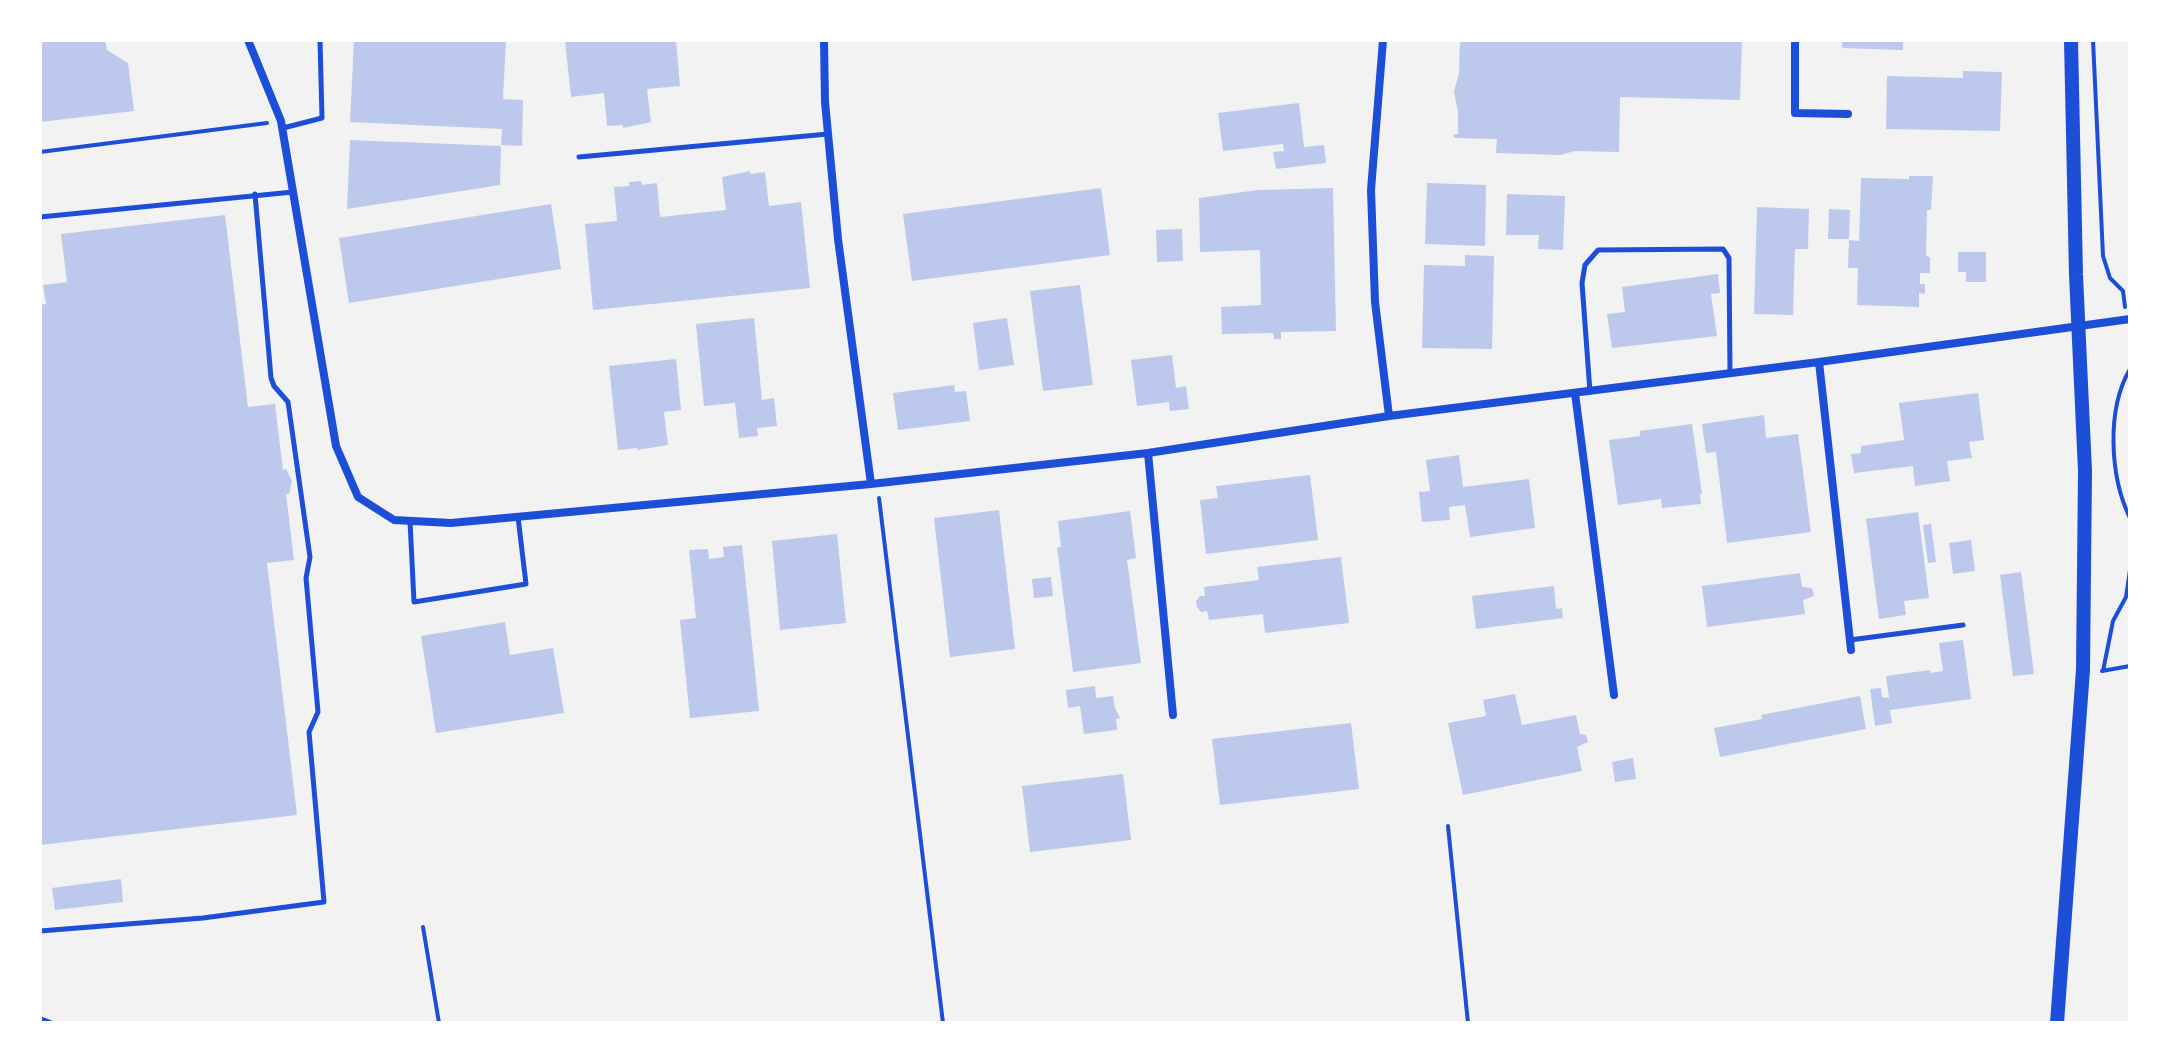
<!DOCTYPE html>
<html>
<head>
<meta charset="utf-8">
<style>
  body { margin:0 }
  #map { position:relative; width:2170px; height:1063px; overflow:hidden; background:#f2f2f2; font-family:"Playfair Display",serif }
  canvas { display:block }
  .frame { position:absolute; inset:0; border:42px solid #fff; pointer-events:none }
</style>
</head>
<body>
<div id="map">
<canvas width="2170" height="1063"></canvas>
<div class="frame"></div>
</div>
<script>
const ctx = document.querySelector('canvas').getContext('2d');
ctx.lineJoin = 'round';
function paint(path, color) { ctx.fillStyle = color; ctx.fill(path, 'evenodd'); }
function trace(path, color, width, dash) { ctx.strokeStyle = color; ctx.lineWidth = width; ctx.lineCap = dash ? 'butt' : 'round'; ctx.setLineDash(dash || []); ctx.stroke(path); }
const building = new Path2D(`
  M40 40H105L107 50 128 63 134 111 40 122Z
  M354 40H506L503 99 523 100 522 146 501 145 502 129 350 122Z
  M565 40H676L680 86 647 89 651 122 623 128V125L607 126 604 93 571 97Z
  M1460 40H1742L1740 100 1620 97 1619 152 1575 151 1560 155 1496 153 1497 139 1454 138V134H1458V112L1454 92 1459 73Z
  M1842 40H1903V50L1842 48Z
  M1963 71 2002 72 2000 131 1886 129 1887 76 1963 78Z
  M1299 103 1304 147 1324 145 1326 163 1276 169 1273 152 1284 151 1283 144 1223 151 1218 113Z
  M350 140 501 146 500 185 347 209Z
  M750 171V174L765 172 769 206 801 202 810 288 593 310 585 224 617 221 614 187 629 186V182L641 181 642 185 657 183 660 217 726 210 722 177Z
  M1909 176H1933L1931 210H1927L1926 256 1930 257V273H1920V284H1925V294L1919 293V307L1857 305 1858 268H1848L1849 240 1859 241 1861 178 1909 179Z
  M1427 183 1486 185 1485 246 1425 244Z
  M1101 188 1110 255 912 281 903 214Z
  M1333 188 1336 331 1281 332V339H1274L1273 333 1222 334 1221 307 1261 305 1260 250 1200 252 1199 198 1258 190Z
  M1507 194 1565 196 1563 250 1538 249 1539 235H1506Z
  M551 204 561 269 349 303 339 238Z
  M1757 207 1809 209 1808 249H1795L1793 315 1754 314Z
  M1829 209 1850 210 1849 239H1828Z
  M225 215 248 407 275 404 283 470 286 469 292 481 289 494H286L294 560 267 563 297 815 40 845V305L46 304 43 285 67 282 61 234Z
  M1182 229 1183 261 1157 262 1156 230Z
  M1958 252H1986V282H1966V272H1958Z
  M1465 255 1494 256 1492 349 1422 348 1424 265 1465 266Z
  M1718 274 1720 293 1711 294 1717 336 1612 348 1607 314 1625 312 1622 287Z
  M1080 285 1093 385 1043 391 1030 291Z
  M754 318 762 400 774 398 777 426 757 428 758 436 739 438 735 403 704 406 696 324Z
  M1007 318 1014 365 979 370 973 323Z
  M1172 355 1176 388 1186 386 1189 409 1170 411 1169 402 1137 406 1131 360Z
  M676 359 681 410 664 412 668 445 637 450V448L618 450 609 366Z
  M954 385 955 392 966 391 970 421 898 430 893 393Z
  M1978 393 1984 440 1969 442 1972 458 1947 461 1950 481 1915 486 1913 466 1854 473 1851 454 1861 453V446L1904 440 1899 403Z
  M1764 415 1766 438 1798 434 1811 532 1727 543 1716 452 1706 453 1702 424Z
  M1692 424 1702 494H1700L1701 504 1662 508 1661 499 1618 505 1609 440 1640 436V431Z
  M1459 455 1463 487 1529 479 1535 528 1470 537 1465 505 1449 507 1450 520 1422 522 1419 492 1430 491 1426 460Z
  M1310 475 1318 540 1206 554 1200 500 1218 498 1216 486Z
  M999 510 1015 649 950 657 934 518Z
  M1130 511 1136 558 1127 560 1141 663 1073 672 1057 547H1061L1058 521Z
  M1918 512 1929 598 1904 601 1906 615 1879 619 1866 519Z
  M1931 524 1936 562 1928 563 1923 525Z
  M837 534 846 623 780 630 772 541Z
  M1971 540 1975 571 1953 574 1949 543Z
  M742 545 759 711 690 718 680 620 696 618 689 550 708 549 709 559 724 557 723 547Z
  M1341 557 1349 623 1265 633 1263 614 1209 620 1207 611 1201 612 1197 607 1196 601 1200 596H1205L1204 587 1259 580 1257 567Z
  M2021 572 2034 674 2013 676 2000 575Z
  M1800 573 1802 587 1812 588 1814 596 1803 600 1805 614 1707 627 1702 586Z
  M1051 577 1053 596 1034 598 1032 579Z
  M1554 586 1556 609 1562 608 1563 618 1476 629 1472 596Z
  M505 622 510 655 553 648 564 713 436 733 421 636Z
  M1963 640 1971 699 1890 710 1892 723 1875 726 1870 689 1881 688 1882 697 1889 698 1886 676 1930 670V673L1943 671 1939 643Z
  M1095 686 1096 698 1113 696 1115 708 1120 718 1116 719 1117 730 1084 734 1080 706 1068 708 1066 690Z
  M1515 694 1522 725 1576 715 1580 734 1586 735 1588 742 1577 747 1582 771 1463 795 1448 723 1486 716 1483 700Z
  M1860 696 1866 729 1720 757 1714 728 1762 719 1761 715Z
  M1351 723 1359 789 1220 805 1212 739Z
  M1633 758 1636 779 1615 782 1612 762Z
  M1123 774 1131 840 1030 852 1022 786Z
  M121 879 123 902 55 910 52 888Z`);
const path = new Path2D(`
  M2093 40 2103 256 2110 278 2123 291 2125 307
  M40 152 267 123
  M2130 369C2106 410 2110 477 2130 518
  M879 498 943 1023
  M2102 671 2130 666
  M2103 671 2113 621 2126 597 2130 570
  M1448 826 1468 1023
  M423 927 439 1023
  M40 1018 53 1023`);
const service = new Path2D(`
  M283 128 322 118 320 40
  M579 157 828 134
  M40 217 293 192
  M1590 392 1582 283 1585 265 1598 250 1723 249 1729 258 1730 372
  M410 521 414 602 526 584 518 517
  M1850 640 1963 625
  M40 931 203 918 324 902 309 732 318 712 306 578 310 557 288 402 274 386 271 378 255 194`);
const minor = new Path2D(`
  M248 40 281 121 336 446 358 497 394 520 451 523 871 484 1148 453 1389 416 1819 362 2130 319
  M824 40 825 102 838 239 871 484
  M1383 40 1371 190 1375 302 1389 416
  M1795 40V113L1848 114
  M1819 362 1851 650
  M1575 393 1614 695
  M1148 453 1173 715`);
const tertiary = new Path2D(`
  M2057 1023 2083 670 2085 471 2076 275 2071 40`);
paint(building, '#bdc9ec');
trace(path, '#1d4ed8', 4);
trace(service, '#1d4ed8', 5);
trace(minor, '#1d4ed8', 8);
trace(tertiary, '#1d4ed8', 14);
</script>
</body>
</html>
